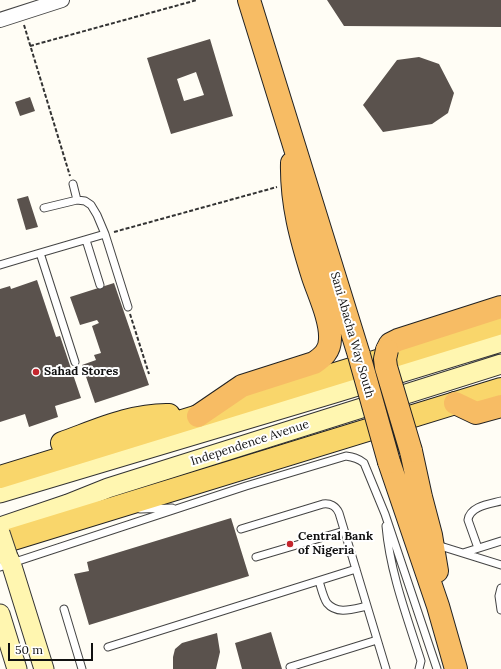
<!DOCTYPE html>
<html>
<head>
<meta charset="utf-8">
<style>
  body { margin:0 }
  #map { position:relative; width:501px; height:669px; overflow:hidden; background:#fffdf5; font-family:Lora,serif }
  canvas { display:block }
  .scale { position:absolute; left:8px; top:643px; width:85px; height:18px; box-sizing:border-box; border:2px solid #111; border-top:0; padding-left:5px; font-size:12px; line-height:14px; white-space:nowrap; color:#111; -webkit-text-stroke:3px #fff; paint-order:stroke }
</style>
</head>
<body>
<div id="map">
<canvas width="501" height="669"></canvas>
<div class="scale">50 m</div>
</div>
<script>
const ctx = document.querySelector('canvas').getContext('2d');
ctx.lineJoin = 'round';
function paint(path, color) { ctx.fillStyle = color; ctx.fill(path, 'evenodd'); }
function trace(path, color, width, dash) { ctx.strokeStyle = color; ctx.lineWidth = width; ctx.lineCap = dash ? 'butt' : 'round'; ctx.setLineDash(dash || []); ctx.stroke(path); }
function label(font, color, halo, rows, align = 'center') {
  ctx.font = font + ' Lora,serif'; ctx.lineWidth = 4; ctx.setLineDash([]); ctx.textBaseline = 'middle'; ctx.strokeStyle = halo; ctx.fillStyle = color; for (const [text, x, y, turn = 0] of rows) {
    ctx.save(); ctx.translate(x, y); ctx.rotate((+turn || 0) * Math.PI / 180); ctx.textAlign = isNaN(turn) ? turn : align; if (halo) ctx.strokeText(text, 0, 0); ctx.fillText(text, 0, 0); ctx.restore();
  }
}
const building = new Path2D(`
  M327 0H501V27L344 26Z
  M210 39 233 116 171 134 147 58ZM196 72 204 95 184 101 177 79Z
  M419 57 439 64 454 93 448 113 432 124 383 132 363 105 397 60Z
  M30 97 35 111 20 116 15 102Z
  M28 196 38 227 26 230 17 199Z
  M37 280 56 337 60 336 81 398 55 406 58 417 29 427 25 414 0 422V289L10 286 11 289Z
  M114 283 149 385 95 403 82 365 96 360 94 355 101 353 92 326 99 323 97 320 80 325 70 297Z
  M231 518 249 576 89 625 74 574 89 571 87 562Z
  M271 632 282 669H242L235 643Z
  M217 633 220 652 216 669H173V657L175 649 182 643Z`);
const path = new Path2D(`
  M24 25 70 176
  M30 46 197 0
  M114 232 277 187
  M130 314 149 374`);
const service = new Path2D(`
  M73 184 77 200
  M44 208 77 200 85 201 91 205 97 215 105 234 128 307
  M86 240 100 285
  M40 253 105 234
  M0 265 40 253 75 362
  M140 509 172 508
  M386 526C390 572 407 617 421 661L419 669
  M241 529 323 504C330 503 336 506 339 513L386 669
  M437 545 501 565
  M478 548 468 520C470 506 490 504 501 501
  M463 553 501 541
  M256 557 344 531
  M0 567 246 486 346 456C353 457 358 458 364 463L385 514 437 669
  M319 581C321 587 323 597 327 603 337 615 353 609 367 606
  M501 588 499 596 501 610
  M64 609 82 669
  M108 647 356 569
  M290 667 377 640`);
const minor = new Path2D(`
  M0 20 62 0`);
const secondary = new Path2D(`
  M0 493 335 393 501 342
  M0 527 68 504 108 488 501 364
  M8 557 11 563 44 669
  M0 614 17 669`);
const primary = new Path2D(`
  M62 443C96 431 132 414 169 415
  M0 477 501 323
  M0 543 501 389`);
const trunk = new Path2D(`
  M249 0 359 355
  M387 350 390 344 398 340 501 307
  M455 403 476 413 501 406
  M198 416 242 386 314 363C323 357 330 351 330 339 331 320 319 295 313 277 301 239 291 203 292 163
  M411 451 421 497 431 535 437 571
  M389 462 438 606 456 669`);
const secondaryBridge = new Path2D(`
  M0 533 8 557`);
const trunkBridge = new Path2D(`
  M387 350 385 359 386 367 411 451
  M359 355 389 462`);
const markers = [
  [36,372,4,"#c4262e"],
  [290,544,4,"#c4262e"]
];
const streetNames = [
  ["Sani Abacha Way South",352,335,74],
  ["Independence Avenue",250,443,-18]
];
const poiNames = [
  ["Sahad Stores",44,372],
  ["Central Bank",298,537],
  ["of Nigeria",298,551]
];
paint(building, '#5a524d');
trace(service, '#444', 9);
trace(minor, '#444', 16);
trace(secondary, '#333', 21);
trace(primary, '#222', 24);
trace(trunk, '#222', 24);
trace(path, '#333', 2, [4, 2]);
trace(service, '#fff', 7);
trace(minor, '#fff', 14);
trace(secondary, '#fff6b0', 19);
trace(primary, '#f9d66b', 22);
trace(trunk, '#f7bc64', 22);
trace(secondaryBridge, '#333', 21, []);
trace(trunkBridge, '#222', 24, []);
trace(secondaryBridge, '#fff6b0', 19);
trace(trunkBridge, '#f7bc64', 22);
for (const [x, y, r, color] of markers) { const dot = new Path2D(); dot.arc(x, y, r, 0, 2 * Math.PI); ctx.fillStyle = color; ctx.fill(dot); trace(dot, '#fff', 1.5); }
label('12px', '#111', '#fff', streetNames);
label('bold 12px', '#111', '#fff', poiNames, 'left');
</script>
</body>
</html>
